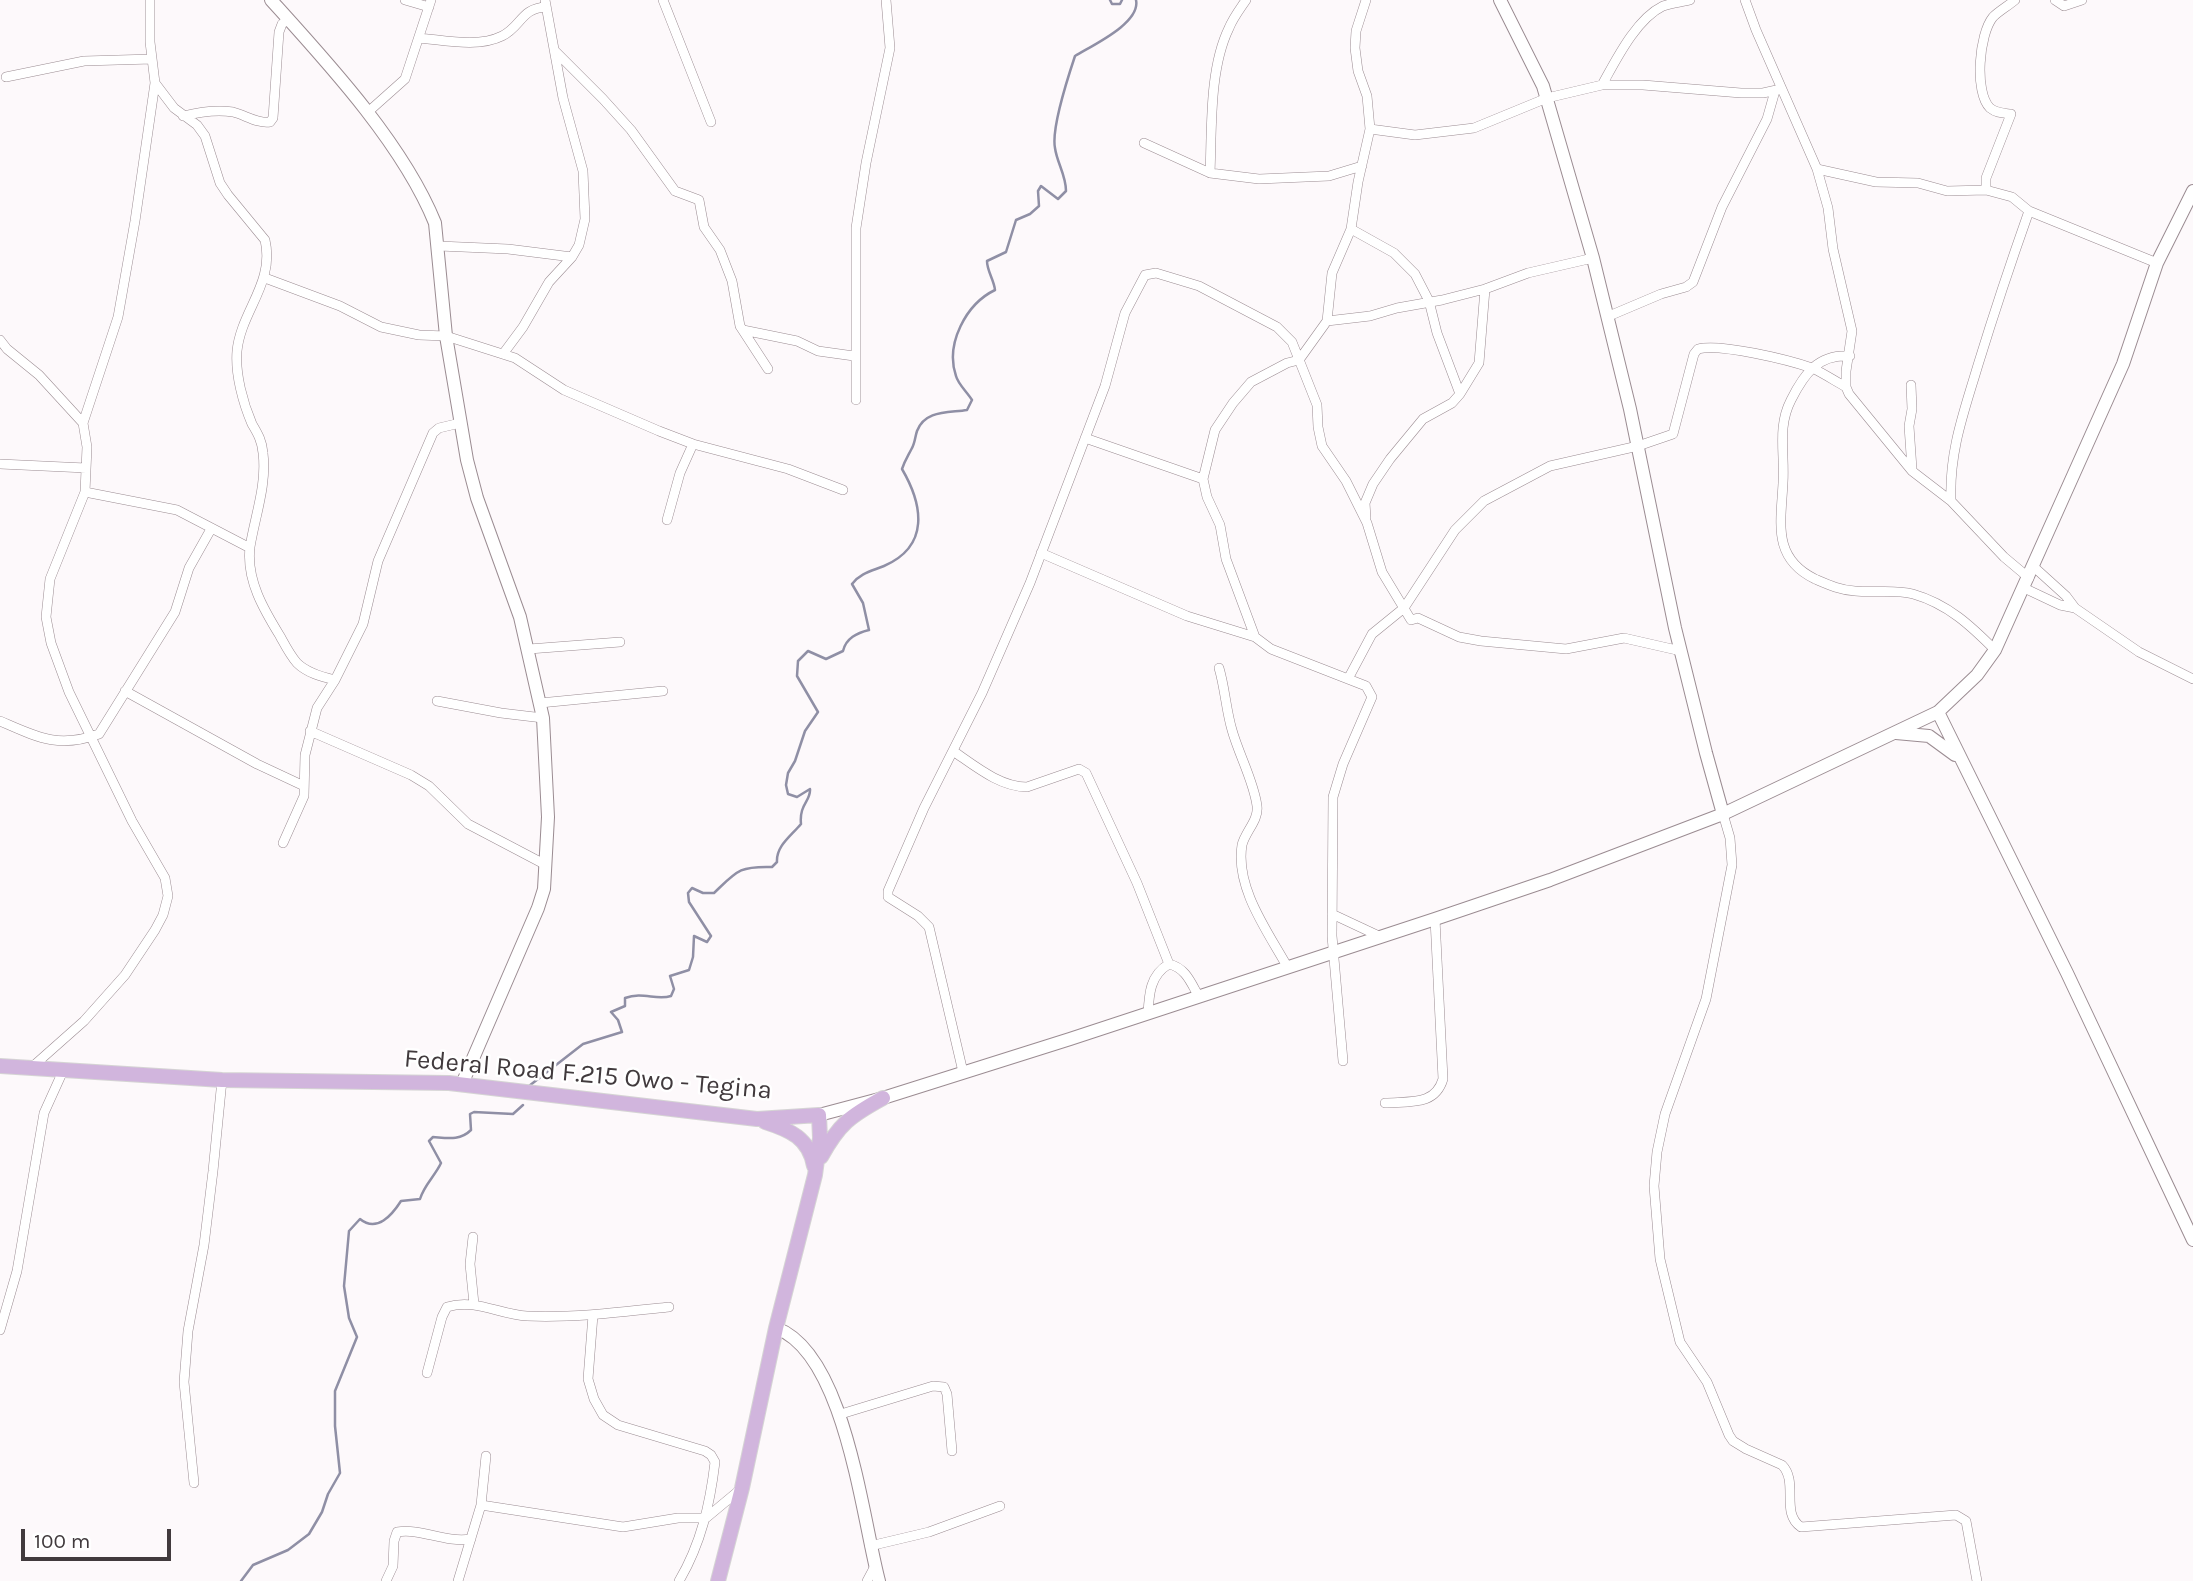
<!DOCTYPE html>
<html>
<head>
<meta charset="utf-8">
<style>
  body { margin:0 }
  #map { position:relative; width:2193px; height:1581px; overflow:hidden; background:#fdf9fb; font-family:Karla,sans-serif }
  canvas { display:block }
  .scale { position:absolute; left:21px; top:1529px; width:150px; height:32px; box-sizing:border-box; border:4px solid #413a3d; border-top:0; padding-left:9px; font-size:21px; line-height:24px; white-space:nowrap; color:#413a3d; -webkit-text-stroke:5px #fff; paint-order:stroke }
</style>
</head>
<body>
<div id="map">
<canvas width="2193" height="1581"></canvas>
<div class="scale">100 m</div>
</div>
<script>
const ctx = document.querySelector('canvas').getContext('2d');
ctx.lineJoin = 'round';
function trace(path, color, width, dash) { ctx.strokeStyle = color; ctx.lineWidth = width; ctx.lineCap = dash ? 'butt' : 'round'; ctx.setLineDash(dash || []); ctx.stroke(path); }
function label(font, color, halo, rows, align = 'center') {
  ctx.font = font + ' Karla,sans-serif'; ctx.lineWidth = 5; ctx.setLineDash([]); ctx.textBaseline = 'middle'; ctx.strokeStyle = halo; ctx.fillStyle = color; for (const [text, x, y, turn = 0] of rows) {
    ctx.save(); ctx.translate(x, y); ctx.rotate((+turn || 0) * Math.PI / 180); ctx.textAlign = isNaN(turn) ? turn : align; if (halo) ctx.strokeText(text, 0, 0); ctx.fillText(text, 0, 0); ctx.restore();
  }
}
const stream = new Path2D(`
  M1110 0 1112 4H1120L1122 0
  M529 1086 583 1044 622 1032 618 1020 611 1012 625 1006V998C643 991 656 1001 671 996L674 989 670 976 689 970 693 957 694 936 707 942 711 936 689 902 688 893 692 888 703 893H714C737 871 739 866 772 867L777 862C776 846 791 836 801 824 799 804 811 801 810 789L797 797 788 794 786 785 788 773 795 761 805 731 818 712 797 676 798 661 808 651 826 659 843 651C846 638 857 633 869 630L863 603 852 584C860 573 872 571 884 566 930 546 923 505 902 469 905 460 908 456 912 448 915 443 915 437 917 431 925 410 948 413 967 410L972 400C967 392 958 384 956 376 945 344 966 304 995 290 994 280 987 271 987 261L1006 252 1016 220 1030 214 1039 206 1038 191 1041 186 1058 199 1066 191C1066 175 1057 163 1055 148 1051 128 1068 77 1075 56 1093 45 1141 23 1136 0
  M241 1581 253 1565 288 1550 309 1534 322 1512 328 1494 340 1473 335 1426V1391L357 1337 349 1318 344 1286 349 1231 360 1219C377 1233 392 1215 401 1201L420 1199C424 1185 435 1176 441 1163L429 1141 433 1137C447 1138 460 1141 471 1130L470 1114 474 1112 513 1114 523 1105`);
const street = new Path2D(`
  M405 0 429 7
  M663 0 711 122
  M1745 0 1756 30 1817 169 1828 208 1833 249 1852 331 1846 371V387L1849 394 1912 471 1951 501 2004 557 2029 578
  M2055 0 2064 6 2082 0
  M419 38C444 40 478 48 502 36 521 27 521 8 546 7
  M555 51 603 99 631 130 675 191 699 200 704 227 720 250 732 281 740 326 768 369
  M6 77 84 61 152 59
  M155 83 174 108 197 125 205 136 220 183 228 195 265 240C275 283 241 311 237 351 235 374 243 403 252 424 258 434 262 441 263 453 267 485 255 516 250 547 246 580 264 610 280 636 285 645 290 655 297 663 307 673 322 677 335 680
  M1602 85C1616 60 1636 19 1663 6 1671 3 1682 2 1690 0
  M368 112 405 79 431 0
  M183 116C199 112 216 109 233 112 245 115 258 124 270 122L273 118 279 32 282 24 288 19
  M1370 129 1415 135 1474 128 1547 98 1602 85H1643L1741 93H1763L1781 89
  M1144 143 1210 173 1259 179 1329 176 1362 166
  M1817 169 1876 182 1918 183 1947 191 1986 190 2012 197 2029 211 2157 263
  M1210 173C1212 128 1209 69 1229 28 1233 18 1240 9 1246 0
  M1986 190V178L2011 114C2003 113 1996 113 1990 108 1974 92 1979 34 1993 17 1999 11 2008 6 2015 0
  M1351 229 1394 253 1415 274 1429 301 1437 333 1460 394
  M439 246 508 249 572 257
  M265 278 340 306 381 327 419 335 446 336 515 358 564 390 659 431 693 444 788 469 843 490
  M1609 316 1661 294 1686 287 1693 282 1722 207 1767 119 1775 91
  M1327 321 1370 316 1397 308 1442 300 1485 289 1528 273 1593 258
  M743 330 797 341 818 351 854 356
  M0 340 7 349 39 375 83 423 87 447 85 492 50 579 46 617 51 643 69 692 132 821 165 878 168 896 163 915 155 930 125 975 84 1021 31 1068
  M503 354 523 327 549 282 572 257 579 245 585 219 583 171 563 98 545 0
  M1850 356C1818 354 1804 374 1791 400 1777 427 1785 453 1783 483 1781 523 1772 558 1815 579 1829 585 1840 590 1855 591 1875 593 1894 589 1913 594 1948 604 1971 626 1995 650
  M1911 385 1912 409 1909 426 1912 469
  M856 400V228L866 163 890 48 886 0
  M83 423 118 317 135 221 155 83 150 42V0
  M1085 438 1203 479
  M0 464 86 468
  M85 492 177 510 250 548
  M1951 501C1949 451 1964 412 1978 365 1994 313 2011 262 2029 211
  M1366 518 1365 503 1373 484 1390 459 1423 419 1452 403 1460 394 1479 363 1485 289
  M667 520 680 473 693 444
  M1041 553 1187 616 1255 637 1271 649 1366 686 1372 697 1343 764 1333 797 1332 936 1343 1061
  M2034 567 2066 596 2075 608 2139 652 2193 679
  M2024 588 2060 605 2075 608
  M1255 637 1226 559 1220 525 1207 497 1203 479 1215 430 1233 403 1251 382 1287 363 1299 360 1327 321 1332 273 1351 229 1358 182 1370 129 1367 96 1358 71 1355 48 1356 31 1366 0
  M529 649 620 642
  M1219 668C1225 688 1226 710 1232 730 1239 755 1254 782 1257 806 1259 820 1245 832 1242 845 1235 888 1268 932 1288 968
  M1348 679 1372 634 1404 608 1455 530 1484 501 1550 466 1638 446 1673 434 1694 354 1698 349C1720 343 1789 360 1812 368 1823 373 1835 381 1846 387
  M125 691 257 764 304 786
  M437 701 501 713 543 718
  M540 703 663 691
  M0 721C37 737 58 749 99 734L175 612 189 568 211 529
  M310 731 411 775 429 786 468 824 546 865
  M953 751C975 766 1000 787 1027 787L1079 769 1086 773 1137 883 1169 964
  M1723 814 1730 838 1732 865 1706 999 1665 1114 1657 1152 1654 1186 1660 1259 1680 1342 1707 1382 1729 1435 1733 1441 1746 1449 1782 1465C1799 1482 1780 1513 1801 1527L1956 1515 1966 1521 1977 1581
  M283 843 304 796 305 755 317 708 335 680 363 624 378 561 433 433 439 428 460 423
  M1332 914 1379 936
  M1148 1014C1149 994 1150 975 1169 964 1186 968 1191 983 1199 997
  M963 1072 929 927 918 916 888 897V891L924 808 982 693 1030 583 1105 386 1125 313 1145 275 1156 273 1199 286 1277 327 1292 342 1317 405 1318 427 1322 446 1346 481 1367 523 1382 572 1411 620 1418 618 1459 637 1481 641 1566 649 1624 638 1681 651
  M1385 1103C1410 1101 1435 1106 1443 1079L1435 919
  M473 1237 470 1264 474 1304
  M593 1315 588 1379 594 1399 603 1415 618 1425 705 1451 711 1455 715 1462C710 1504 701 1544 679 1581
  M0 1330 17 1271 44 1113 63 1071
  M427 1373 442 1317 447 1307C475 1298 500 1315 527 1316 574 1318 622 1312 669 1307
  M841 1414 933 1386 944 1387 947 1394 952 1451
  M194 1483 184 1382 188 1331 204 1245 213 1171 222 1080
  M481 1505 623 1527 678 1518H706L742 1488
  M870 1546 929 1532 1000 1506
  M386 1581 393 1566 394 1541 397 1532C422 1528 444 1543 471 1539
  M458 1581 481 1505 486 1456
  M867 1581 875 1566`);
const secondary = new Path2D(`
  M271 0C328 63 403 144 435 223L446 336 467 460 477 498 520 617 543 718 548 817 544 889 538 908 462 1084
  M1500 0 1543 86 1593 258 1630 409 1675 628 1706 753 1723 814
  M1938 712 2067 973 2193 1240
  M1896 733 1929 736 1955 755
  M819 1115 883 1098 1070 1039 1435 919 1550 880 1723 814 1938 712 1977 675 1995 650 2123 364 2157 263 2193 191
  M776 1328C845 1353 862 1517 879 1581`);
const primary = new Path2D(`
  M0 1066 222 1080 449 1083 757 1119 819 1115 820 1138 815 1175 776 1328 742 1488 718 1581
  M765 1122C790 1130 809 1138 814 1166
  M821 1157C839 1124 850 1116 883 1098`);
const streetNames = [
  ["Federal Road F.215 Owo - Tegina",588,1075,5]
];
trace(stream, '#8f8fa5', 2.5);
trace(street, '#9b8c92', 10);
trace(secondary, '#9b8c92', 14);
trace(primary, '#d5d4d4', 16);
trace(street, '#fff', 9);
trace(secondary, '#fff', 12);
trace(primary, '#d1b5dd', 14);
label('26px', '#413a3d', '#fff', streetNames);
</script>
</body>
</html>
